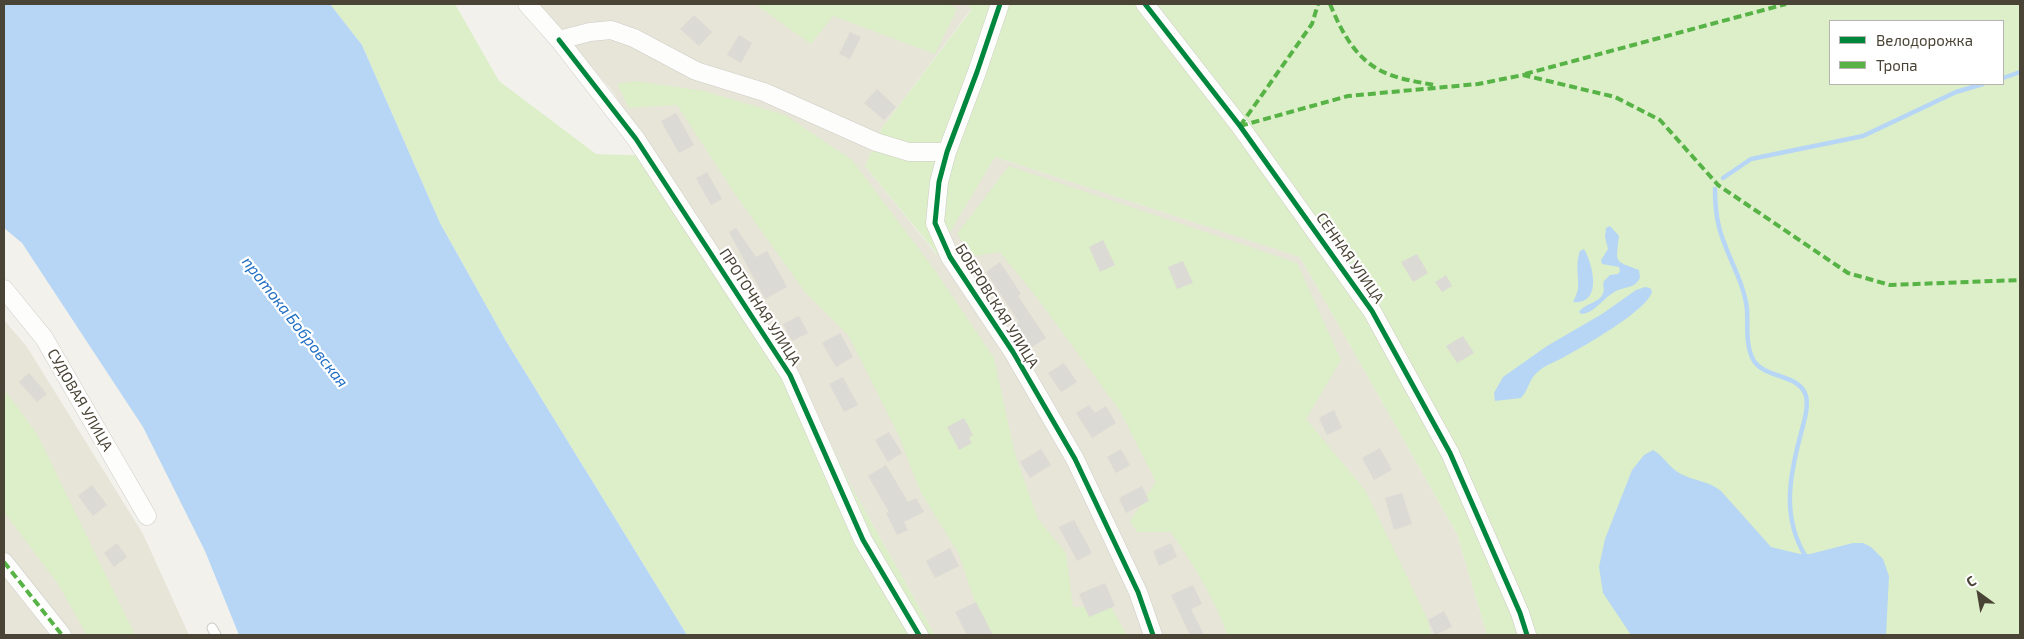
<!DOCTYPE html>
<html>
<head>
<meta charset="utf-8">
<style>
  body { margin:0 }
  #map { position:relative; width:2024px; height:639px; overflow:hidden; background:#f2f1ec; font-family:"Exo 2",sans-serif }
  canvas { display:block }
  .frame { position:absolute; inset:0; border:5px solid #4a4436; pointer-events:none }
  .legend { position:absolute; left:1829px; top:20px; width:175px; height:65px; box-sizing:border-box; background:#fff; border:1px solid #b7b4af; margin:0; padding:6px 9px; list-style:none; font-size:15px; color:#4a4436 }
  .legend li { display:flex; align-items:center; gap:10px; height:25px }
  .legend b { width:25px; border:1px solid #b7b4af }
  .north { position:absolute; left:1954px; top:569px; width:50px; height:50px; -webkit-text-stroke:4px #fff; paint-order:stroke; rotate:328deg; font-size:14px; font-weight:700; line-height:20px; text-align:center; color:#4a4436 }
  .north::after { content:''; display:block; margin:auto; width:18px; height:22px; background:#4a4436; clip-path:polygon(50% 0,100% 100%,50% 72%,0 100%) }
</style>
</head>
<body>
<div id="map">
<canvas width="2024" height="639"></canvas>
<div class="frame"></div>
<ul class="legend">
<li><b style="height:6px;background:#00873e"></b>Велодорожка</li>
<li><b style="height:6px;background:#57b346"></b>Тропа</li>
</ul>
<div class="north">С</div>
</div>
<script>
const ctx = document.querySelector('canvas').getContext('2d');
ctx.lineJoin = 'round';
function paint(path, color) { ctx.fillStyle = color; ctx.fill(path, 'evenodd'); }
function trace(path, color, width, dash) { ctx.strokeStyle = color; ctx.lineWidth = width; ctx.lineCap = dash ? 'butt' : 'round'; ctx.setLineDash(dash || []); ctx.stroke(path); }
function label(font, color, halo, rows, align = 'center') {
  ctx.font = font + ' "Exo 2",sans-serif'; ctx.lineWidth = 4.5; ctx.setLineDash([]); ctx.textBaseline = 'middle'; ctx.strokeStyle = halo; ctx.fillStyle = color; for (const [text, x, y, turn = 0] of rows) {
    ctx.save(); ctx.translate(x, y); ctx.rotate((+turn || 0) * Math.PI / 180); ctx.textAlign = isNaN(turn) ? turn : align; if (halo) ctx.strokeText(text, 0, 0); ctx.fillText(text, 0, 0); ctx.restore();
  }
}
const residential = new Path2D(`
  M538 4H965L972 8 882 128 865 166 936 254 995 157 1300 257 1457 534 1487 635H935L851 486 797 372 613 92Z
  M4 320 27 347 143 534 189 635H4Z`);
const green = new Path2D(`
  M330 4H455L499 81 596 154 655 156 797 372 851 486 935 635H687L506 341 440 223 362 45Z
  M755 4H949L957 9 935 54 833 16 811 44Z
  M965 4H2020V635H1487L1457 534 1300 257 995 157 937 254 865 166 882 128 972 9ZM1830 21H2003V84H1830Z
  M635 81 704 91 785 115 852 160 934 269 994 358 1015 454 1038 519 1066 553 1073 607H1111L1127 635H986L959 554 920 491 899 436 848 335 805 292 735 194 677 105 629 108 617 84Z
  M1009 166 1297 263 1341 360 1306 419 1365 490 1428 620 1431 635H1227C1215 598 1193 565 1171 532H1137L1130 521 1156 482 1120 411 1038 299 1000 252 973 256 957 234Z
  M4 389 37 434 135 635H87L58 584 4 512Z`);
const water = new Path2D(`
  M4 4H330L362 45 440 223 506 341 687 635H239L205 551 143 427 22 243 4 228Z
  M1610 226 1619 236C1616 264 1613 260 1639 270L1640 278C1634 289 1626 286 1616 291 1604 297 1596 312 1582 314L1579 312C1584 304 1601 302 1603 293 1605 289 1602 285 1604 281L1610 275 1618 274 1620 271 1619 267 1602 264 1601 260 1608 249 1605 237 1606 228Z
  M1584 249C1593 264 1603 305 1573 302 1575 298 1577 293 1578 289 1579 276 1575 264 1580 251Z
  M1645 287 1650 288 1652 291C1650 309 1581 348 1564 357 1556 362 1547 364 1540 370 1528 379 1530 388 1521 398L1495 401 1494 393 1503 377 1547 346 1602 314 1636 290Z
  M1653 450C1664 456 1669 468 1681 474 1694 481 1709 481 1721 491L1771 547 1800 554H1810L1853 543H1863L1871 547 1883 559 1889 576 1886 635H1631L1603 593 1599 567 1605 539 1632 470 1644 455Z`);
const stream = new Path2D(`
  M2003 78 2020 72
  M1723 178 1751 159 1863 136 1956 92 1983 84
  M1715 189C1715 202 1716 215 1719 227 1726 255 1744 281 1747 309 1748 326 1745 346 1754 361 1766 379 1800 374 1806 396 1809 408 1803 425 1800 437 1789 479 1782 518 1806 557`);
const building = new Path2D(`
  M694 15 712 32 699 46 680 29Z
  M850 32 861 37 850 59 839 54Z
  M739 35 752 43 741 63 727 55Z
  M877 89 896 107 884 120 864 103Z
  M676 113 694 145 679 153 661 121Z
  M707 172 722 199 711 205 696 178Z
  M736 228 756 257 767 251 787 287 765 299 729 232Z
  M1103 240 1115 265 1100 272 1089 247Z
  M1417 254 1428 273 1413 282 1401 262Z
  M1183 261 1193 283 1177 289 1168 267Z
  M1000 262 1021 294 1018 296 1046 338 1031 348 1015 324 1019 322 986 272Z
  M1446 275 1452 286 1442 292 1435 282Z
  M799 316 808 333 792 341 783 324Z
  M840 333 853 357 836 367 822 343Z
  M1463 336 1474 353 1457 363 1446 346Z
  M1064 363 1077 382 1061 392 1048 373Z
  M29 373 47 394 37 402 19 382Z
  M843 377 858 405 844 412 829 384Z
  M1089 405 1095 413 1106 406 1116 423 1092 438 1076 413Z
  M1334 410 1342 428 1327 435 1319 418Z
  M964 418 973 435 969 438 972 443 959 450 947 427Z
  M889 432 902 453 888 462 875 440Z
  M1380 448 1392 470 1374 480 1362 458Z
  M1041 449 1051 465 1030 478 1020 462Z
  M1121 449 1130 465 1116 473 1107 457Z
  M886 465 908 502 916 498 924 512 904 522 908 530 897 535 886 513 889 512 868 476Z
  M92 485 107 505 93 516 78 496Z
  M1142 486 1149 501 1126 513 1119 498Z
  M1402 493 1412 524 1394 530 1385 498Z
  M1074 520 1092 553 1077 561 1059 527Z
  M117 543 127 557 114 567 104 553Z
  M1171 543 1177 557 1159 566 1153 551Z
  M950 548 959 566 935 578 926 561Z
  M1105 583 1115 606 1089 617 1079 594Z
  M1193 585 1202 604 1191 609 1204 635H1190L1171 595Z
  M976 602 993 635H967L955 612Z
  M1444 611 1452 627 1435 635 1428 620Z`);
const service = new Path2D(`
  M212 628 216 635`);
const minor = new Path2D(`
  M527 4 559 40 590 32 611 30 634 38 696 71 764 92 876 142 909 152H947
  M1000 4 977 72 947 152 939 182 935 223 950 257 1013 352 1075 459 1138 592 1153 635
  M1145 4 1240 126 1372 311 1450 453 1520 613 1527 635
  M559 40 636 139 790 375 863 540 919 635
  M4 289 44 338 147 516
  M4 562 62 635`);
const quiet = new Path2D(`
  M1330 4C1342 33 1357 62 1388 74 1403 80 1419 82 1434 85
  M1525 74 1786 4
  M1240 126 1348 96 1478 84 1523 75 1615 97 1660 120 1718 185 1848 273 1890 285 2020 280
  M1240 126 1312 24 1318 4
  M4 562 62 635`);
const cycleway = new Path2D(`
  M1000 4 977 72 947 152 939 182 935 223 950 257 1013 352 1075 459 1138 592 1153 635
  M1145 4 1240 126 1372 311 1450 453 1520 613 1527 635
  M559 40 636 139 790 375 863 540 919 635`);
const streetNames = [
  ["СЕННАЯ УЛИЦА",1350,258,55],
  ["БОБРОВСКАЯ УЛИЦА",997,306,58],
  ["ПРОТОЧНАЯ УЛИЦА",760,307,57],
  ["СУДОВАЯ УЛИЦА",80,400,60]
];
const waterNames = [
  ["протока Бобровская",295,322,52]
];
paint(residential, '#e7e4d8');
paint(green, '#dcefc9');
paint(water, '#b7d6f5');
trace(stream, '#b7d6f5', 4.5);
paint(building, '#dcdad4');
trace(service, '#ceccc6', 11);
trace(minor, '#ceccc6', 19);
trace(service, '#fdfdfc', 9);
trace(minor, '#fdfdfc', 18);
trace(quiet, '#57b346', 4, [8, 4]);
trace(cycleway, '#00873e', 5);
label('15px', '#4a4436', '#fff', streetNames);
label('italic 16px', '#216fc4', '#fff', waterNames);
</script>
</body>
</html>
